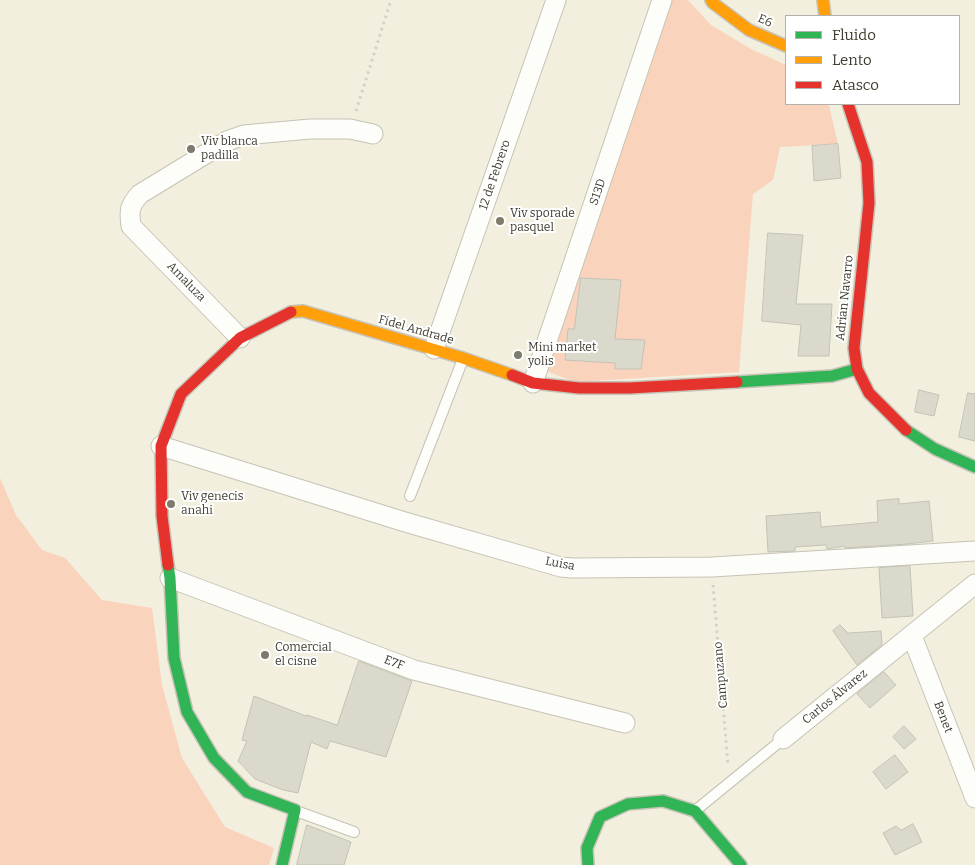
<!DOCTYPE html>
<html>
<head>
<meta charset="utf-8">
<style>
  body { margin:0 }
  #map { position:relative; width:975px; height:865px; overflow:hidden; background:#f3efde; font-family:Bitter,serif }
  canvas { display:block }
  .legend { position:absolute; left:785px; top:15px; width:175px; height:90px; box-sizing:border-box; background:#fff; border:1px solid #b2b1ac; margin:0; padding:6px 9px; list-style:none; font-size:15px; color:#3f3c2f }
  .legend li { display:flex; align-items:center; gap:10px; height:25px }
  .legend b { width:25px; border:1px solid #b2b1ac }
</style>
</head>
<body>
<div id="map">
<canvas width="975" height="865"></canvas>
<ul class="legend">
<li><b style="height:6px;background:#30b455"></b>Fluido</li>
<li><b style="height:6px;background:#ff9f0a"></b>Lento</li>
<li><b style="height:6px;background:#e5322d"></b>Atasco</li>
</ul>
</div>
<script>
const ctx = document.querySelector('canvas').getContext('2d');
ctx.lineJoin = 'round';
function paint(path, color) { ctx.fillStyle = color; ctx.fill(path, 'evenodd'); }
function trace(path, color, width, dash) { ctx.strokeStyle = color; ctx.lineWidth = width; ctx.lineCap = dash ? 'butt' : 'round'; ctx.setLineDash(dash || []); ctx.stroke(path); }
function label(font, color, halo, rows, align = 'center') {
  ctx.font = font + ' Bitter,serif'; ctx.lineWidth = 4; ctx.setLineDash([]); ctx.textBaseline = 'middle'; ctx.strokeStyle = halo; ctx.fillStyle = color; for (const [text, x, y, turn = 0] of rows) {
    ctx.save(); ctx.translate(x, y); ctx.rotate((+turn || 0) * Math.PI / 180); ctx.textAlign = isNaN(turn) ? turn : align; if (halo) ctx.strokeText(text, 0, 0); ctx.fillText(text, 0, 0); ctx.restore();
  }
}
const green = new Path2D(`
  M667 0H688L711 25 751 49 786 65V104H826L829 105 838 144 780 147 773 180 753 194 739 372 575 382 544 370Z
  M0 478 16 515 42 550 65 558 102 600 152 608 162 685 182 758 225 827 274 848 269 865H0Z`);
const building = new Path2D(`
  M838 144 841 178 814 181 812 146Z
  M768 233 803 235 796 304H832L829 356H798L801 325 762 321Z
  M581 278 621 280 615 339 645 340 641 369H615V363L565 360 568 329H574Z
  M919 390 939 395 934 416 915 412Z
  M968 393 975 394V441L959 437Z
  M899 499V504L929 501 933 541 908 544 845 548V546L827 549 826 545 795 547V551L768 552 766 516 820 512 821 527 878 522 877 501Z
  M910 566 913 616 882 618 879 568Z
  M840 625 848 633 881 631 882 645 857 665 833 631Z
  M359 661 412 681 386 757 330 741 327 749 311 742 298 793 283 790 255 779 238 761 247 741 242 740 254 696 306 716 307 715 337 725Z
  M884 672 896 685 870 708 857 694Z
  M904 726 916 739 904 749 893 737Z
  M895 755 908 772 886 789 873 772Z
  M913 824 922 842 895 855 883 833 896 826 901 830Z
  M307 825 351 842 344 865H297Z`);
const path = new Path2D(`
  M356 111 391 0
  M713 585 728 765`);
const lane = new Path2D(`
  M410 496 463 359
  M696 810 783 739
  M296 811 354 832`);
const street = new Path2D(`
  M240 338 131 226C129 211 129 206 140 194L227 141 244 135 310 129H350L373 134
  M434 349 556 0
  M533 383 662 0
  M161 446 405 522 561 567 572 568 712 567 975 551
  M170 578 414 670 625 723
  M912 636 975 798
  M783 739 975 584`);
const fast = new Path2D(`
  M737 382 832 376 857 369
  M906 430 935 449 975 467
  M168 565 170 578 174 658 187 712 214 758 247 792 295 810 282 865
  M588 865 587 848 600 817 628 804 663 801 695 811 741 865`);
const slow = new Path2D(`
  M711 0 713 3 749 30 786 46
  M823 0 825 16
  M291 312 303 311 463 358 512 375`);
const jam = new Path2D(`
  M848 104 867 162 869 203 854 348 857 369 869 393 906 430
  M512 375 533 383 579 388H630L737 382
  M168 565 162 516 161 446 181 394 240 338 291 312`);
const markers = [
  [191,149,5,"#7e7b6c"],
  [500,221,5,"#7e7b6c"],
  [518,355,5,"#7e7b6c"],
  [171,504,5,"#7e7b6c"],
  [265,655,5,"#7e7b6c"]
];
const streetNames = [
  ["E6",765,21,24],
  ["12 de Febrero",495,175,-71],
  ["S13D",598,192,-71],
  ["Amaluza",186,282,46],
  ["Adrian Navarro",845,298,-84],
  ["Fidel Andrade",416,330,16],
  ["Luisa",560,564,11],
  ["E7F",394,663,21],
  ["Campuzano",721,675,-95],
  ["Carlos Álvarez",835,697,-39],
  ["Benet",943,717,69]
];
const poiNames = [
  ["Viv blanca",201,142],
  ["padilla",201,156],
  ["Viv sporade",510,214],
  ["pasquel",510,228],
  ["Mini market",528,348],
  ["yolis",528,362],
  ["Viv genecis",181,497],
  ["anahi",181,511],
  ["Comercial",275,648],
  ["el cisne",275,662]
];
paint(green, '#fad3bd');
paint(building, '#dad9cc');
trace(building, '#c2c3b5', 1);
trace(lane, '#c6c3b6', 12);
trace(street, '#c6c3b6', 21);
trace(fast, '#c6c3b6', 14);
trace(slow, '#c6c3b6', 14);
trace(jam, '#c6c3b6', 14);
trace(path, '#d2d0c9', 3, [2.5, 4]);
trace(lane, '#fdfdfa', 10);
trace(street, '#fdfdfa', 19);
trace(fast, '#30b455', 11);
trace(slow, '#ff9f0a', 11);
trace(jam, '#e5322d', 11);
for (const [x, y, r, color] of markers) { const dot = new Path2D(); dot.arc(x, y, r, 0, 2 * Math.PI); ctx.fillStyle = color; ctx.fill(dot); trace(dot, '#fff', 2); }
label('12px', '#3f3c2f', '#fff', streetNames);
label('12px', '#3f3c2f', '#fff', poiNames, 'left');
</script>
</body>
</html>
